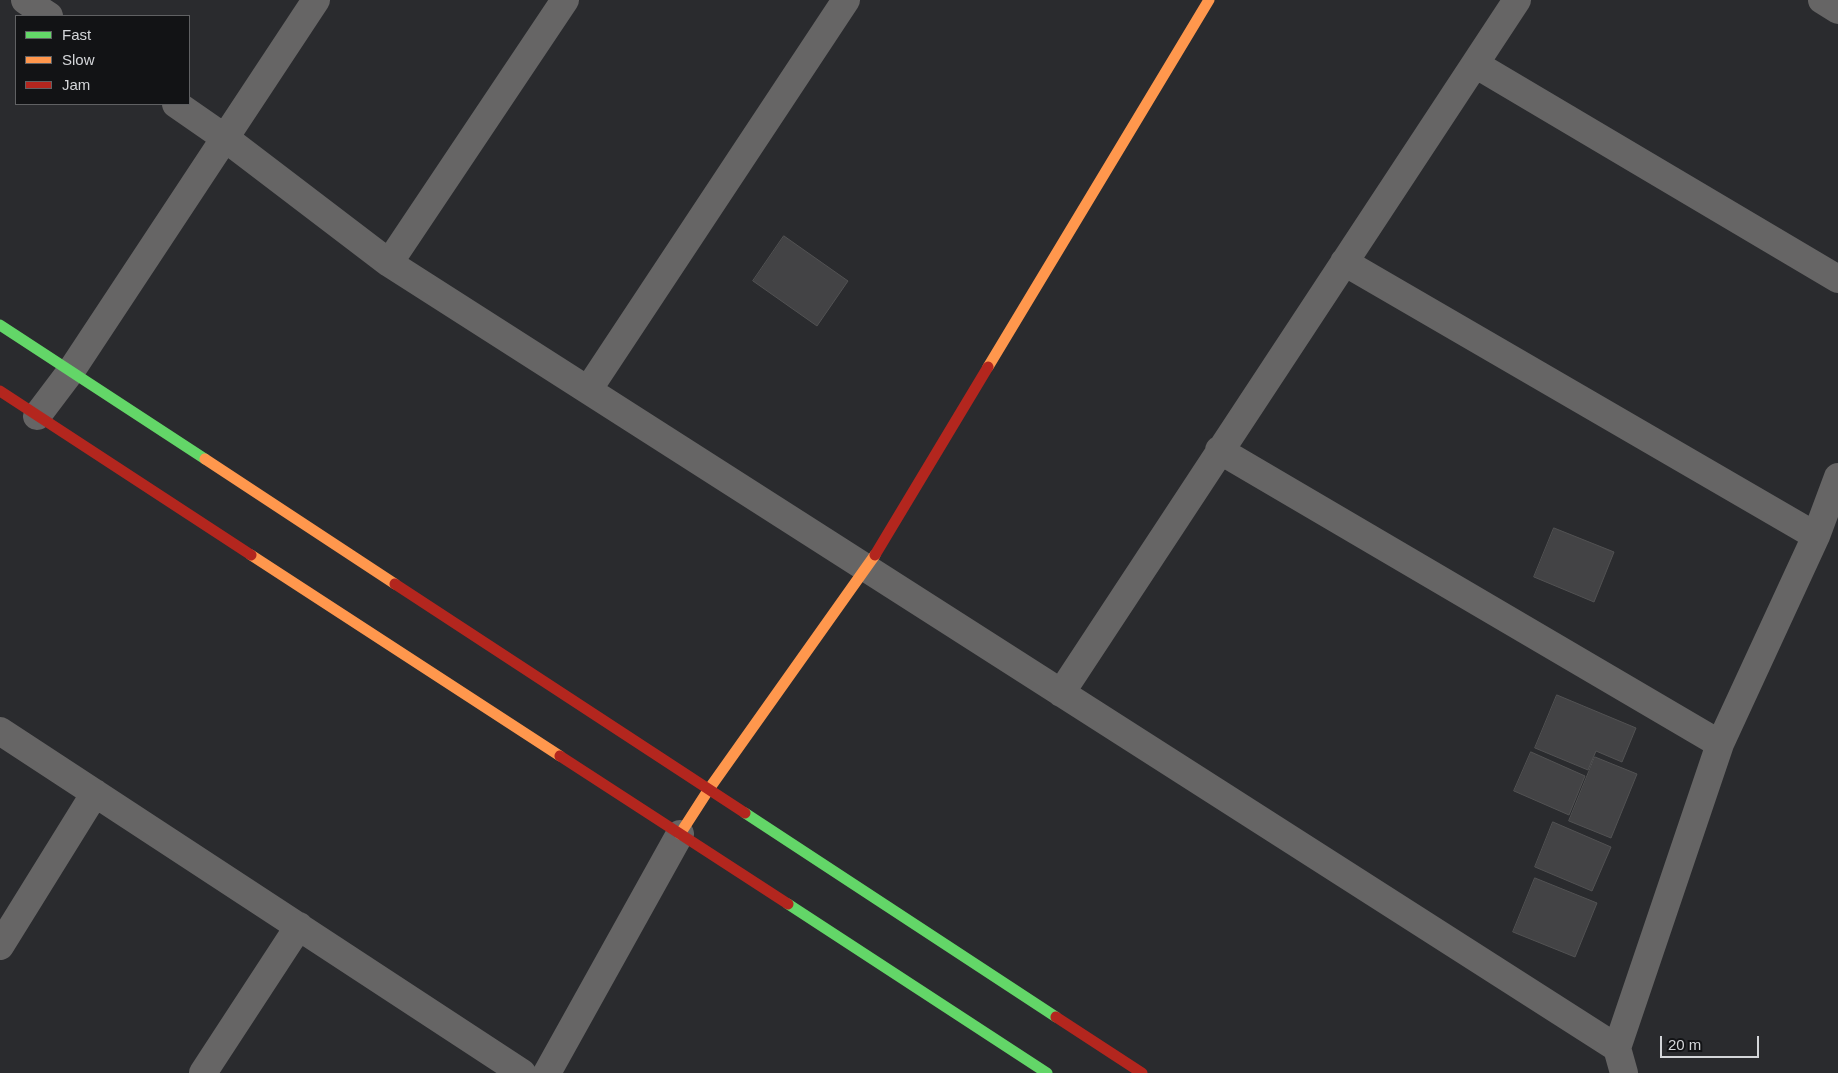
<!DOCTYPE html>
<html>
<head>
<meta charset="utf-8">
<style>
  body { margin:0 }
  #map { position:relative; width:1838px; height:1073px; overflow:hidden; background:#2a2b2e; font-family:Arial,sans-serif }
  canvas { display:block }
  .legend { position:absolute; left:15px; top:15px; width:175px; height:90px; box-sizing:border-box; background:#121315; border:1px solid #606163; margin:0; padding:6px 9px; list-style:none; font-size:15px; color:#d4d6d9 }
  .legend li { display:flex; align-items:center; gap:10px; height:25px }
  .legend b { width:25px; border:1px solid #606163 }
  .scale { position:absolute; left:1660px; top:1036px; width:99px; height:22px; box-sizing:border-box; border:2px solid #d4d6d9; border-top:0; padding-left:6px; font-size:15px; line-height:18px; white-space:nowrap; color:#d4d6d9; -webkit-text-stroke:4px #121315; paint-order:stroke }
</style>
</head>
<body>
<div id="map">
<canvas width="1838" height="1073"></canvas>
<ul class="legend">
<li><b style="height:6px;background:#63d668"></b>Fast</li>
<li><b style="height:6px;background:#ff974d"></b>Slow</li>
<li><b style="height:6px;background:#b3261e"></b>Jam</li>
</ul>
<div class="scale">20 m</div>
</div>
<script>
const ctx = document.querySelector('canvas').getContext('2d');
ctx.lineJoin = 'round';
function paint(path, color) { ctx.fillStyle = color; ctx.fill(path, 'evenodd'); }
function trace(path, color, width, dash) { ctx.strokeStyle = color; ctx.lineWidth = width; ctx.lineCap = dash ? 'butt' : 'round'; ctx.setLineDash(dash || []); ctx.stroke(path); }
const building = new Path2D(`
  M784 236 848 281 817 326 753 281Z
  M1554 528 1614 552 1594 602 1534 577Z
  M1557 695 1636 728 1622 762 1596 751 1588 770 1535 748Z
  M1531 752 1585 776 1569 815 1514 791Z
  M1595 757 1637 774 1611 838 1569 821Z
  M1553 822 1611 847 1592 891 1535 867Z
  M1535 878 1597 903 1575 957 1513 932Z`);
const street = new Path2D(`
  M25 0 49 16
  M1822 0 1838 10
  M1475 64 1838 279
  M176 104 225 138 389 263 1617 1048 1624 1073
  M1344 262 1816 536
  M389 263 565 0
  M588 390 846 0
  M37 416 71 371 316 0
  M1219 450 1720 744
  M1061 693 1517 0
  M0 731 522 1073
  M0 946 95 793
  M1617 1048 1720 744 1816 536 1838 477
  M203 1073 299 926
  M547 1073 680 834`);
const fast = new Path2D(`
  M0 325 205 459
  M745 813 1056 1017
  M788 904 1047 1073`);
const slow = new Path2D(`
  M988 367 1209 0
  M205 459 395 584
  M251 555 560 756
  M680 834 709 789 875 555`);
const jam = new Path2D(`
  M0 391 251 555
  M875 555 988 367
  M395 584 745 813
  M560 756 788 904
  M1056 1017 1142 1073`);
paint(building, '#434345');
trace(building, '#525253', 1);
trace(street, '#666565', 28);
trace(fast, '#63d668', 11);
trace(slow, '#ff974d', 11);
trace(jam, '#b3261e', 11);
</script>
</body>
</html>
